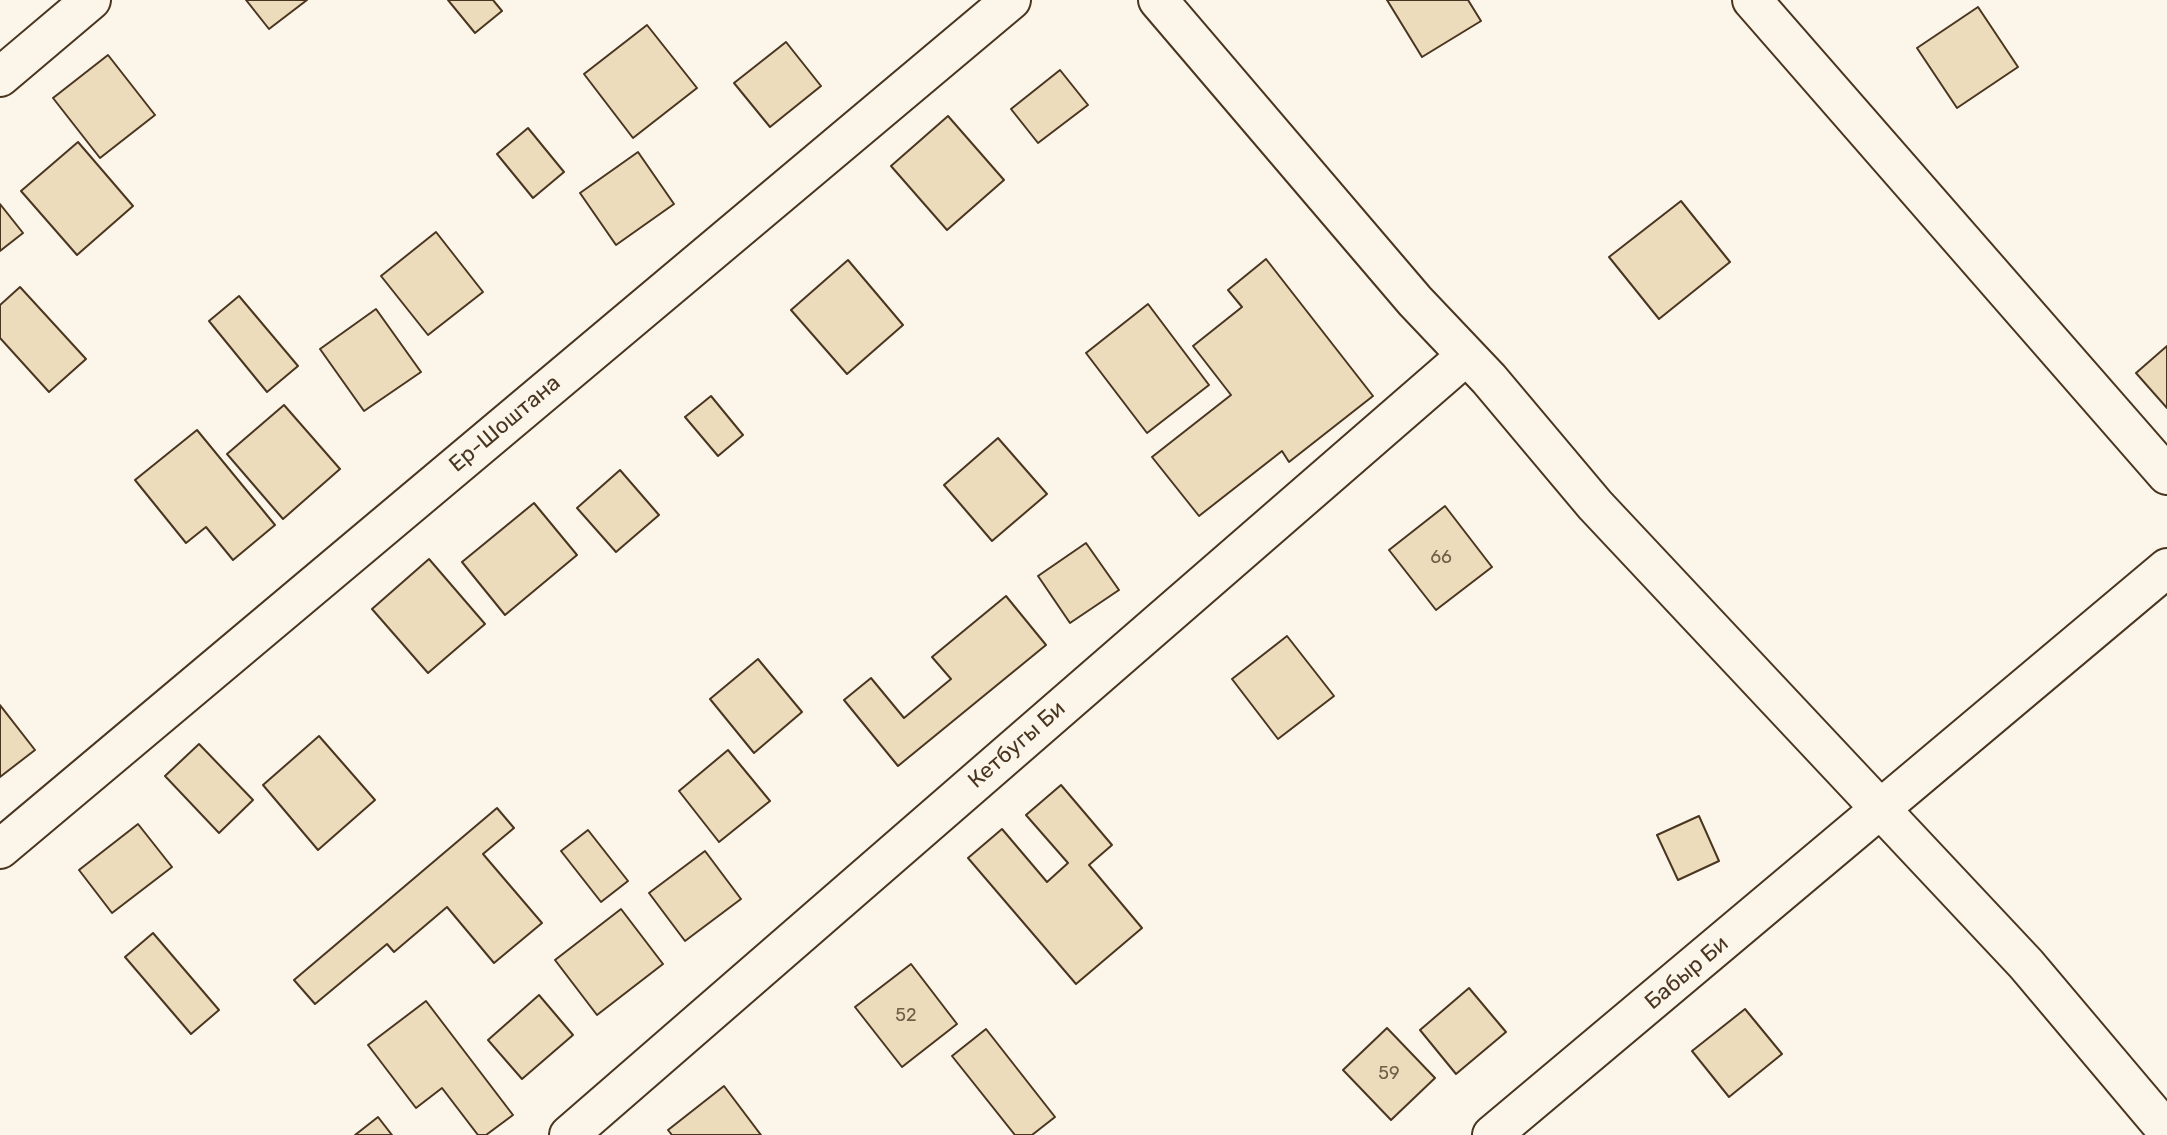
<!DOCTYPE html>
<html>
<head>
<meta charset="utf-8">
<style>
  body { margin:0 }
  canvas { display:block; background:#fbf6e9 }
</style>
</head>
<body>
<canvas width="2167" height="1135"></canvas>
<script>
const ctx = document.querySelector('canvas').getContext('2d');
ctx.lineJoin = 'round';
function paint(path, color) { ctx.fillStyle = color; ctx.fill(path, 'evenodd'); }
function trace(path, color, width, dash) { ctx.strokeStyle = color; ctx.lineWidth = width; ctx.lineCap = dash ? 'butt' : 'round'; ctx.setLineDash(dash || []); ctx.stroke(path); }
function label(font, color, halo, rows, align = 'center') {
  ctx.font = font + ' Rubik,sans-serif'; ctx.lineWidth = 6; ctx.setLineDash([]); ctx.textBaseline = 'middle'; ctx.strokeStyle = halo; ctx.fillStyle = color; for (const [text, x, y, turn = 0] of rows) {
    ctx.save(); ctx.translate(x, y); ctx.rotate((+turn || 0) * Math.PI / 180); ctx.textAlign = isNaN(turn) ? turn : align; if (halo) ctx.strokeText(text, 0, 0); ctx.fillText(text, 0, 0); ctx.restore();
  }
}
const building = new Path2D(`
  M246 0H307L269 29Z
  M448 0H493L502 11 475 33Z
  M1387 0H1468L1481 21 1422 57Z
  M1978 7 2018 67 1957 108 1917 48Z
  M647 25 697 88 633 138 584 74Z
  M786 42 821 86 770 127 734 83Z
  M108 55 155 115 100 158 53 98Z
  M1060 70 1088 105 1038 143 1011 109Z
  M948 116 1004 180 947 230 891 166Z
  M528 128 564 172 533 198 497 154Z
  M78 142 133 206 77 255 21 191Z
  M638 152 674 204 616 245 580 193Z
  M1681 201 1730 262 1659 319 1609 257Z
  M0 204 23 233 0 251Z
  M436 232 483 292 428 335 381 276Z
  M1266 259 1373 396 1289 462 1282 451 1199 516 1152 457 1231 395 1193 346 1242 307 1228 290Z
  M848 260 903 325 847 374 791 310Z
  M20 287 86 359 49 392 0 338V305Z
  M239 296 298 366 267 392 209 321Z
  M1148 304 1209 385 1147 433 1086 353Z
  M376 309 421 372 364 411 320 349Z
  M2167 346V408L2136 373Z
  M711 396 743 435 718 456 685 417Z
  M284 405 340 469 283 519 227 454Z
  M197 430 275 525 233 560 206 527 186 543 135 480Z
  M998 438 1047 494 992 541 944 485Z
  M620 470 659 515 616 552 577 508Z
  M534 503 577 555 505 615 462 562Z
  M1445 506 1492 567 1436 610 1389 550Z
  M1086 543 1119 590 1070 623 1038 576Z
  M429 559 485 624 428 673 372 609Z
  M1006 596 1046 645 898 766 844 700 871 678 904 718 951 679 932 657Z
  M1287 636 1334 696 1278 739 1232 679Z
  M758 659 802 712 754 753 710 699Z
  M0 705 35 750 0 777Z
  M319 736 375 800 318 850 263 785Z
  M199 744 253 800 219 833 165 776Z
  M728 750 770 801 719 842 679 791Z
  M1061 785 1112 845 1089 865 1142 928 1076 984 968 858 1002 829 1047 882 1068 863 1026 815Z
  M497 808 514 828 483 854 542 923 494 963 447 907 394 952 387 944 315 1004 294 980Z
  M1699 816 1719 861 1678 880 1657 835Z
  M138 824 172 867 112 913 79 870Z
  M588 830 628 881 601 902 561 851Z
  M705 851 741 899 685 941 649 893Z
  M621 909 663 964 597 1015 555 960Z
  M153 933 219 1010 191 1034 125 957Z
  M911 964 957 1024 902 1067 855 1007Z
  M1469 988 1506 1032 1456 1074 1420 1030Z
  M539 995 573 1035 522 1079 488 1040Z
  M426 1001 513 1115 486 1135H478L442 1088 416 1108 368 1045Z
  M1745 1009 1782 1054 1729 1097 1692 1051Z
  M1387 1028 1435 1078 1391 1120 1343 1070Z
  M986 1029 1055 1117 1032 1135H1015L952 1056Z
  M724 1086 761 1135H672L668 1130Z
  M378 1117 392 1135H355Z`);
const minor = new Path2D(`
  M1158 0 1415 301 1489 379 1595 505 2026 964 2167 1131
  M1752 0 2167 475
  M0 77 91 0
  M0 849 1011 0
  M569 1135 1466 356
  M1492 1135 2167 568`);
const numberNames = [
  ["66",1441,558],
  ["52",906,1016],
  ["59",1389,1074]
];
const streetNames = [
  ["Ер-Шоштана",505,424,-40],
  ["Кетбугы Би",1017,745,-41],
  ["Бабыр Би",1687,973,-40]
];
paint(building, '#ecdcbc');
trace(building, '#4a3520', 2);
trace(minor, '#4a3520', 42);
trace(minor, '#fbf6e9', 38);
label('18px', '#725f47', null, numberNames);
label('22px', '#4a3520', '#fbf6e9', streetNames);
</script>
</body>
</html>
